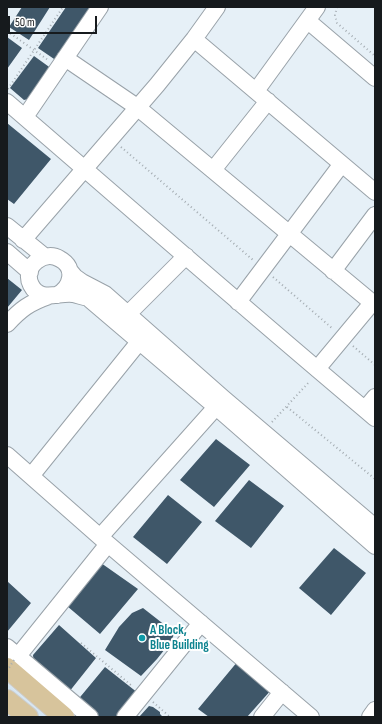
<!DOCTYPE html>
<html>
<head>
<meta charset="utf-8">
<style>
  body { margin:0 }
  #map { position:relative; width:382px; height:724px; overflow:hidden; background:#e6f0f7; font-family:"Sofia Sans Condensed",sans-serif }
  canvas { display:block }
  .frame { position:absolute; inset:0; border:8px solid #161a1d; pointer-events:none }
  .scale { position:absolute; left:8px; top:16px; width:89px; height:18px; box-sizing:border-box; border:2px solid #161a1d; border-top:0; padding-left:5px; font-size:12px; line-height:14px; white-space:nowrap; color:#161a1d; -webkit-text-stroke:3px #fff; paint-order:stroke }
</style>
</head>
<body>
<div id="map">
<canvas width="382" height="724"></canvas>
<div class="frame"></div>
<div class="scale">50 m</div>
</div>
<script>
const ctx = document.querySelector('canvas').getContext('2d');
ctx.lineJoin = 'round';
function paint(path, color) { ctx.fillStyle = color; ctx.fill(path, 'evenodd'); }
function trace(path, color, width, dash) { ctx.strokeStyle = color; ctx.lineWidth = width; ctx.lineCap = dash ? 'butt' : 'round'; ctx.setLineDash(dash || []); ctx.stroke(path); }
function label(font, color, halo, rows, align = 'center') {
  ctx.font = font + ' "Sofia Sans Condensed",sans-serif'; ctx.lineWidth = 4; ctx.setLineDash([]); ctx.textBaseline = 'middle'; ctx.strokeStyle = halo; ctx.fillStyle = color; for (const [text, x, y, turn = 0] of rows) {
    ctx.save(); ctx.translate(x, y); ctx.rotate((+turn || 0) * Math.PI / 180); ctx.textAlign = isNaN(turn) ? turn : align; if (halo) ctx.strokeText(text, 0, 0); ctx.fillText(text, 0, 0); ctx.restore();
  }
}
const built = new Path2D(`
  M7 683 47 717H7Z`);
const building = new Path2D(`
  M22 7H50L29 40 9 27Z
  M66 7H87L92 10 57 61 38 48Z
  M7 37 22 48 7 69Z
  M34 56 52 69 32 98 24 100 10 88Z
  M7 123 51 159 14 204 7 199Z
  M7 278 22 290 7 308Z
  M216 439 250 465 214 507 180 480Z
  M249 480 284 506 251 548 215 521Z
  M168 495 202 522 167 564 133 537Z
  M334 548 366 573 331 615 299 588Z
  M101 563 138 589 100 634 67 606Z
  M7 581 31 603 7 632Z
  M143 608 175 633 169 644 157 659 141 676 105 650 119 627 132 613Z
  M59 625 96 658 69 692 34 665 33 655Z
  M238 661 272 689 247 717H209L198 709Z
  M105 667 138 693 119 717H96L76 702Z
  M149 706 153 707 160 712V714L163 717H139Z`);
const path = new Path2D(`
  M337 7 335 15 337 23 375 56
  M7 31 48 60
  M8 89 63 7
  M121 147 253 260
  M273 277 333 329
  M353 346 375 365
  M287 407 375 479
  M272 422 310 381
  M81 643 132 686
  M153 702 170 717`);
const minor = new Path2D(`
  M308 21 375 78
  M194 39 375 192
  M65 58 137 107 375 305
  M256 91 317 7
  M7 102C129 207 251 314 375 418
  M25 117 100 7
  M213 170 268 101
  M7 226 44 256
  M23 240 157 85 194 39 217 7
  M7 252 30 272
  M70 271 75 277 82 282 105 294 223 398 375 527
  M333 271 375 215
  M57 295C71 288 77 268 60 259 44 249 22 267 31 285 40 303 58 292 73 294 78 295 83 297 88 298L216 407 375 546
  M238 302 341 165
  M128 314 186 256
  M7 324C21 309 29 303 49 296
  M317 369 372 303
  M365 409 375 397
  M7 455 108 544 311 717
  M31 476 139 342
  M100 537 216 407
  M7 647 90 717
  M18 656 108 544
  M125 717 201 623
  M262 717 282 692
  M370 717 375 710`);
const major = new Path2D(`
  M7 668 64 717
  M7 700 28 717`);
const pathBridge = new Path2D(`
  M7 671 14 660`);
const markers = [
  [142,638,4,"#0f9aa8"]
];
const cultureNames = [
  ["A Block,",150,631],
  ["Blue Building",150,646]
];
paint(built, '#d5e6f3');
paint(building, '#3f5769');
trace(minor, '#99a2a9', 18);
trace(major, '#cccdcd', 22);
trace(path, '#a4acb2', 2, [1, 3]);
trace(minor, '#fff', 16);
trace(major, '#d7c49c', 20);
trace(pathBridge, '#a4acb2', 2, [1, 3]);
for (const [x, y, r, color] of markers) { const dot = new Path2D(); dot.arc(x, y, r, 0, 2 * Math.PI); ctx.fillStyle = color; ctx.fill(dot); trace(dot, '#fff', 1.5); }
label('bold 13px', '#0d838f', '#fff', cultureNames, 'left');
</script>
</body>
</html>
